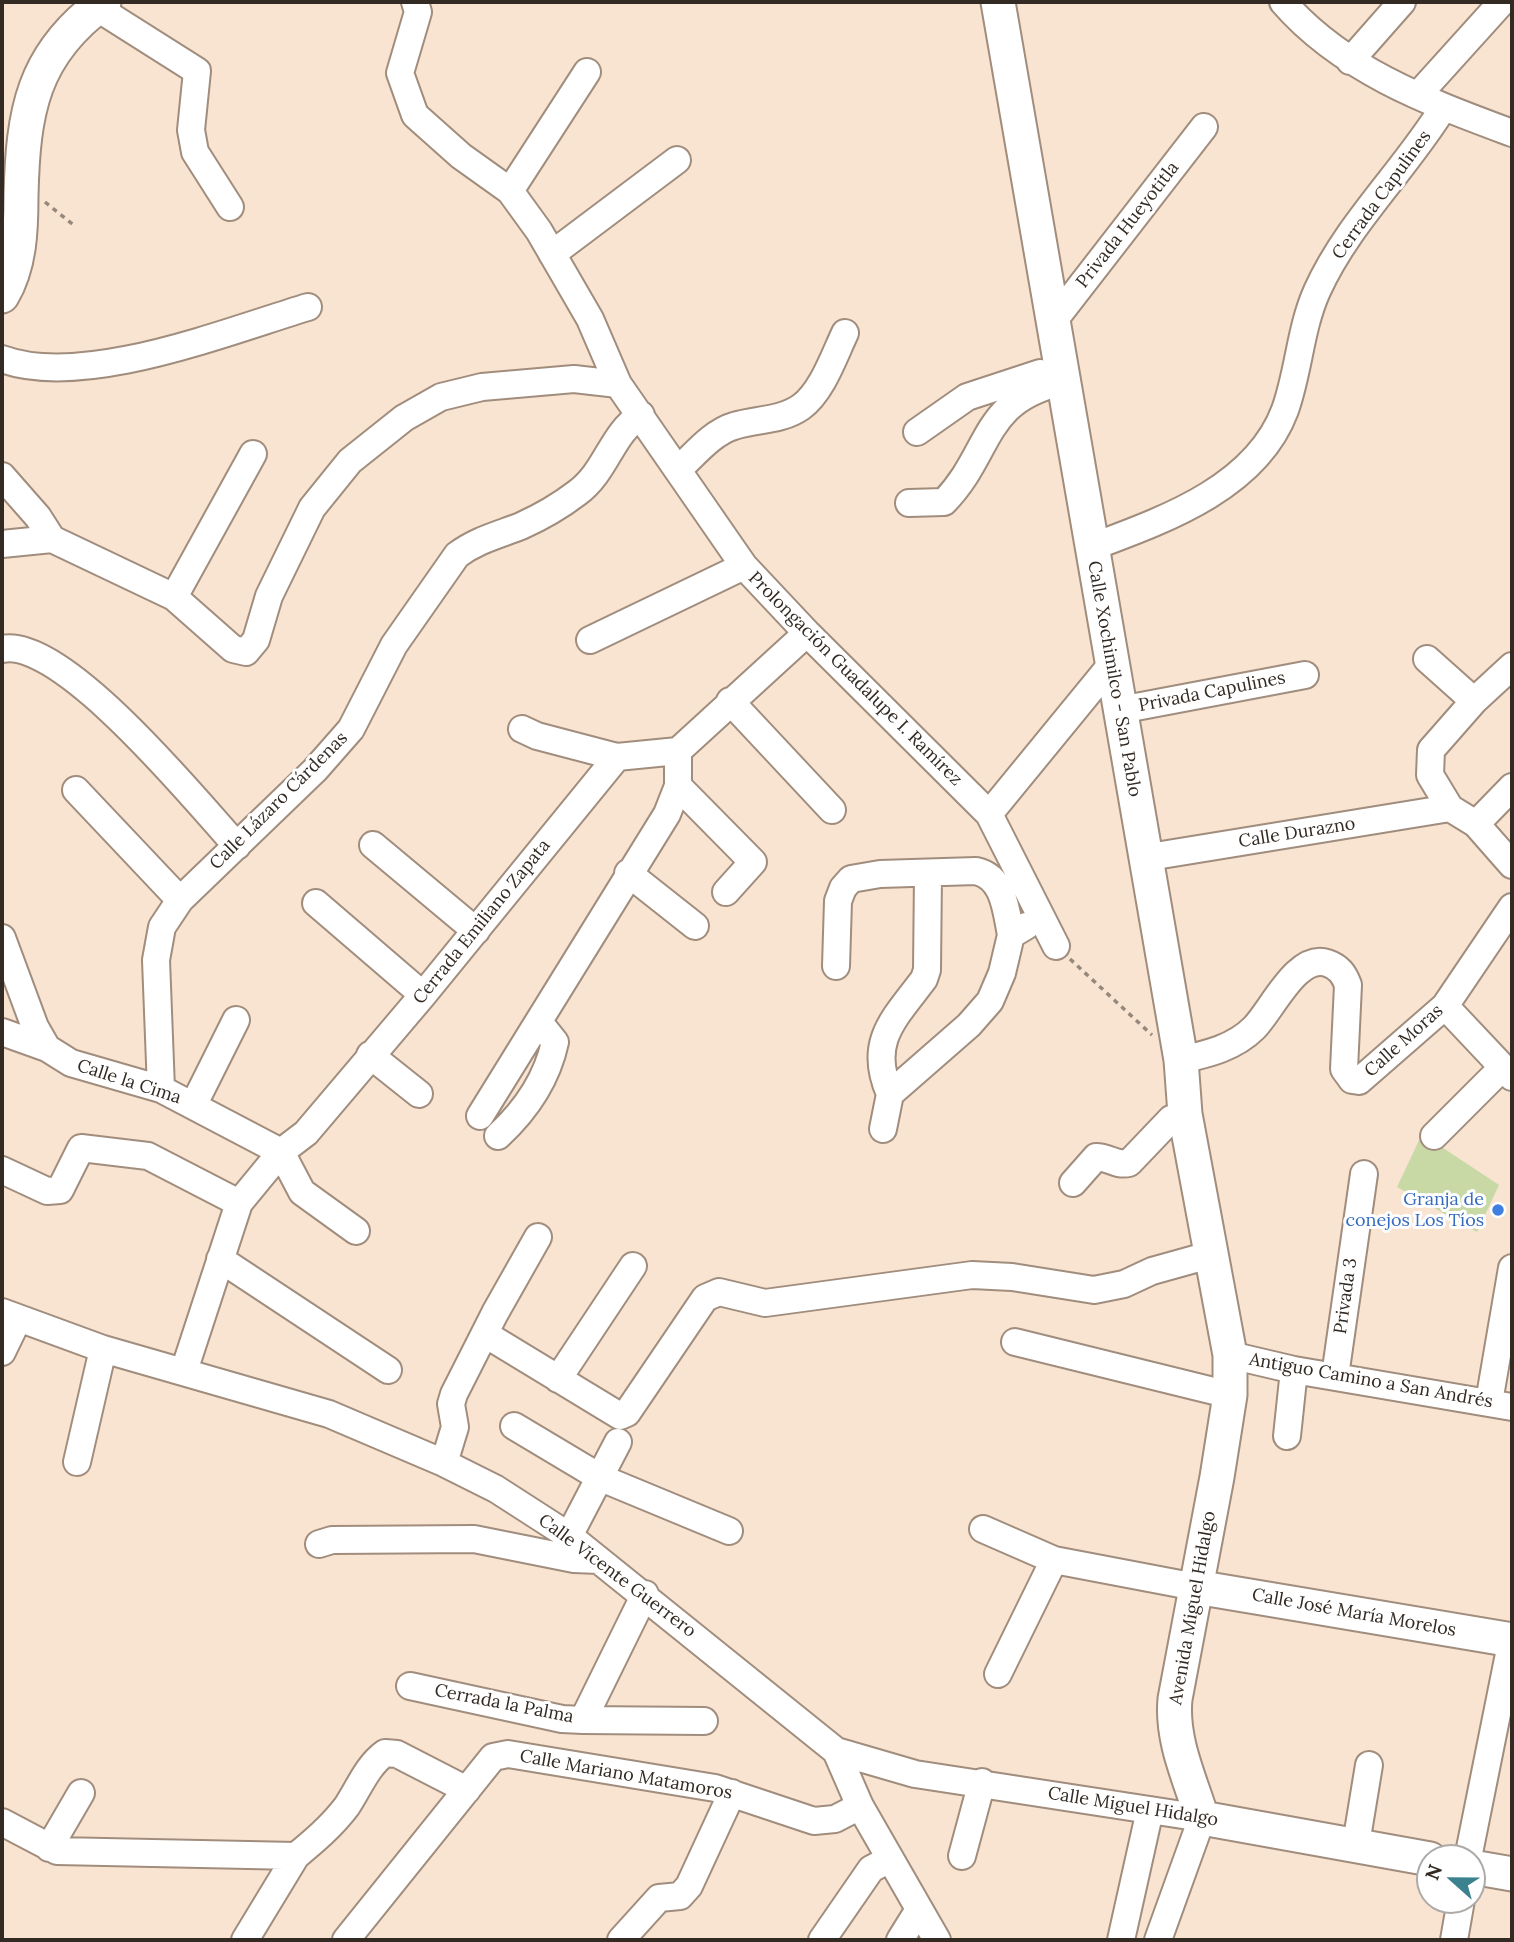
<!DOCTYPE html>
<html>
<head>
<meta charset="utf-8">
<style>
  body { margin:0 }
  #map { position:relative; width:1514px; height:1942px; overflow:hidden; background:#f9e4d2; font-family:Lora,serif }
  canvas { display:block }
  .frame { position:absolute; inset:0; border:4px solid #322a23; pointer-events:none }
  .north { position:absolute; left:1416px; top:1844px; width:70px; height:70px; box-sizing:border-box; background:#fff; border:2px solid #adaaa7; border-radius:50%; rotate:291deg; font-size:19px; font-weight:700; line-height:28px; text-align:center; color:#322a23 }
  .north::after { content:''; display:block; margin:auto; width:24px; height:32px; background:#3c818e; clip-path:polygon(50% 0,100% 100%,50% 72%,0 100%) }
</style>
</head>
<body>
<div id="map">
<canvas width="1514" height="1942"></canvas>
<div class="frame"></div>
<div class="north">N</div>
</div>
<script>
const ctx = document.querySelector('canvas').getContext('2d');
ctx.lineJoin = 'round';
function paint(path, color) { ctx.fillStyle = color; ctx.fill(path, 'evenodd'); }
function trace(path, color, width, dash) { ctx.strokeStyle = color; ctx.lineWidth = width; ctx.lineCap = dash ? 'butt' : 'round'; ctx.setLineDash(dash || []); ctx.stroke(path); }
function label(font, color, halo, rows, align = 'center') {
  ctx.font = font + ' Lora,serif'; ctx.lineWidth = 6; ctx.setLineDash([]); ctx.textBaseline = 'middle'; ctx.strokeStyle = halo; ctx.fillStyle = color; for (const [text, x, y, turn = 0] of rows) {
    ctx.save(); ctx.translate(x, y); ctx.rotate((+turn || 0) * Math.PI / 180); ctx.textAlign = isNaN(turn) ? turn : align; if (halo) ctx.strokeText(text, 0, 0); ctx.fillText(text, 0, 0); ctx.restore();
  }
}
const green = new Path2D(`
  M1422 1134 1499 1185 1477 1232 1397 1187Z`);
const path = new Path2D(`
  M45 202 76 227
  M1070 959 1152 1035`);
const minor = new Path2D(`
  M88 2 197 71 191 130 195 152 230 207
  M415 2 418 12 400 73 415 115 461 156 510 191 539 231 590 319 618 384 744 566 807 633 989 814 1056 946
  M1283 2C1343 71 1429 102 1512 133
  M1350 61 1402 2
  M1418 95 1502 2
  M510 191 587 72
  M552 254 677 160
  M1052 323 1204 127
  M2 359C83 389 225 332 308 307
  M917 432 967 397 1040 373
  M679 469C695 454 713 432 734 426 756 419 781 421 801 407 822 392 834 356 845 333
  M2 476 38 517 52 539
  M909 503 944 502C992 453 981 400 1062 382
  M2 544 52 539 174 597 233 649 246 652 256 640 269 596 312 508 350 461 404 418 441 397 482 387 574 379 618 384
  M1092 547C1164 520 1256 488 1285 410 1299 371 1300 329 1317 291 1347 224 1405 170 1443 108
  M174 597 253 454
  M590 640 744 566
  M2 649C62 636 197 802 237 846
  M1427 659 1474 701
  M1512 666 1474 701 1431 750 1430 775 1450 808 1476 824 1512 865
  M730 701 832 810
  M1120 710 1305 675
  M522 729 537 736 617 757
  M678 786 753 862 726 892
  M76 790 180 900
  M989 814 1111 665
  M1476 824 1512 787
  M373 845 476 931
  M1143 858 1450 808
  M628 873 695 926
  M316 903 423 995
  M2 938 35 1027 47 1048 71 1063 161 1089 281 1152 302 1192 356 1231
  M836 966 838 901 843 888 851 879 880 874 976 871C1004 877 1006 910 1011 935
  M1445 1006 1512 1077
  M2 1032 47 1048
  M370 1055 419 1094
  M1181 1060C1207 1054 1234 1048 1254 1028 1272 1010 1297 953 1327 963 1339 967 1344 974 1348 985L1344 1069 1352 1080 1359 1081 1445 1006 1512 907
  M161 1089 156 960 162 927 180 900 315 770 351 729 394 645 457 555C477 540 498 535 521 526 541 517 560 506 577 493 607 471 611 434 641 415
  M890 1094C867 1042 894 1019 924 979L927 970 928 874
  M194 1104 236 1020
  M480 1116 667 814 678 786V751
  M883 1129 890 1094 969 1025 990 1001 1002 973 1011 935 1026 926
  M498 1136C526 1110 547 1079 555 1042L539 1022
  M1434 1136 1503 1067
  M2 1170 47 1191 60 1190 81 1148 148 1156 239 1203
  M1073 1183 1096 1157C1109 1157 1116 1166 1129 1163L1171 1119 1185 1114
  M220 1259 388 1370
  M2 1312 103 1349 329 1414 444 1463 496 1489 569 1536 836 1751 860 1806 937 1940
  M485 1334 620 1416 627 1413 705 1298 719 1292 765 1303 972 1275 1012 1277 1094 1290 1124 1284 1152 1271 1213 1254
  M1015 1342 1230 1395
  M2 1352 18 1319
  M1230 1355 1294 1370 1512 1407
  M184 1371 239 1203 281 1152 306 1133 423 995 617 757 678 751 807 633
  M1335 1376 1364 1174
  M558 1379 633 1266
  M1489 1402 1512 1268
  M514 1426 601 1478 729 1531
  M1287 1436 1294 1370
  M77 1462 103 1349
  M444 1463 455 1427 451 1404 454 1394 495 1313 538 1237
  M983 1529 1054 1560 1196 1587
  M569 1536 618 1442
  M319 1544 332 1540 474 1539 574 1559 599 1560
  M998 1674 1054 1560
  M410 1686 562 1719 583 1720 645 1594
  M583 1720 704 1721
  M836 1751 915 1774 1202 1818 1158 1940
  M2 1822 57 1851 296 1856C314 1841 332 1826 347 1806 359 1788 367 1766 385 1753L397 1754 467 1790
  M1356 1844 1369 1765
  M49 1848 81 1793
  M962 1856 982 1782
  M1468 1858 1512 1639
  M245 1940 296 1856
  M346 1940 493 1757 508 1754 715 1788 814 1821 835 1819 860 1806
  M621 1940 659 1898 680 1896 689 1886 732 1793
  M822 1940 871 1869 890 1859
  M900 1940 918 1911
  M1121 1940 1150 1810
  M1454 1940 1461 1900`);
const major = new Path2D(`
  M998 2 1181 1060 1185 1114 1230 1355V1395L1217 1477 1175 1699C1171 1740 1190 1779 1202 1818L1430 1859
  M2 296C20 266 21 230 21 196 23 112 32 54 104 2
  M1196 1587 1512 1640
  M1472 1867 1512 1874`);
const markers = [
  [1498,1210,7,"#3f7fe0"]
];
const streetNames = [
  ["Cerrada Capulines",1382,195,-54],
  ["Privada Hueyotitla",1128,225,-52],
  ["Prolongación Guadalupe I. Ramírez",855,679,45],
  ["Calle Xochimilco - San Pablo",1114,679,80],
  ["Privada Capulines",1212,692,-11],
  ["Calle Lázaro Cárdenas",279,801,-45],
  ["Calle Durazno",1297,833,-9],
  ["Cerrada Emiliano Zapata",482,922,-51],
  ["Calle Moras",1404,1041,-42],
  ["Calle la Cima",129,1082,18],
  ["Privada 3",1346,1296,-82],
  ["Antiguo Camino a San Andrés",1371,1381,10],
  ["Calle Vicente Guerrero",617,1576,37],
  ["Avenida Miguel Hidalgo",1193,1608,-80],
  ["Calle José María Morelos",1354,1613,10],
  ["Cerrada la Palma",504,1704,11],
  ["Calle Mariano Matamoros",626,1775,10],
  ["Calle Miguel Hidalgo",1133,1807,9]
];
const shopNames = [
  ["Granja de",1484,1200],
  ["conejos Los Tíos",1484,1221]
];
paint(green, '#c8d9a6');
trace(minor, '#a18d7d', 30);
trace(major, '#a18d7d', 37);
trace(path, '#96887b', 3.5, [5, 5]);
trace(minor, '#fff', 26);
trace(major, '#fff', 33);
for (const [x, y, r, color] of markers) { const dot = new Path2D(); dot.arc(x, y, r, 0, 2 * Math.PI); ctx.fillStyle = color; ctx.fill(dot); trace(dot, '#fff', 2.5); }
label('18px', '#322a23', '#fff', streetNames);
label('18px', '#366cbe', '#fff', shopNames, 'right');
</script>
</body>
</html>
